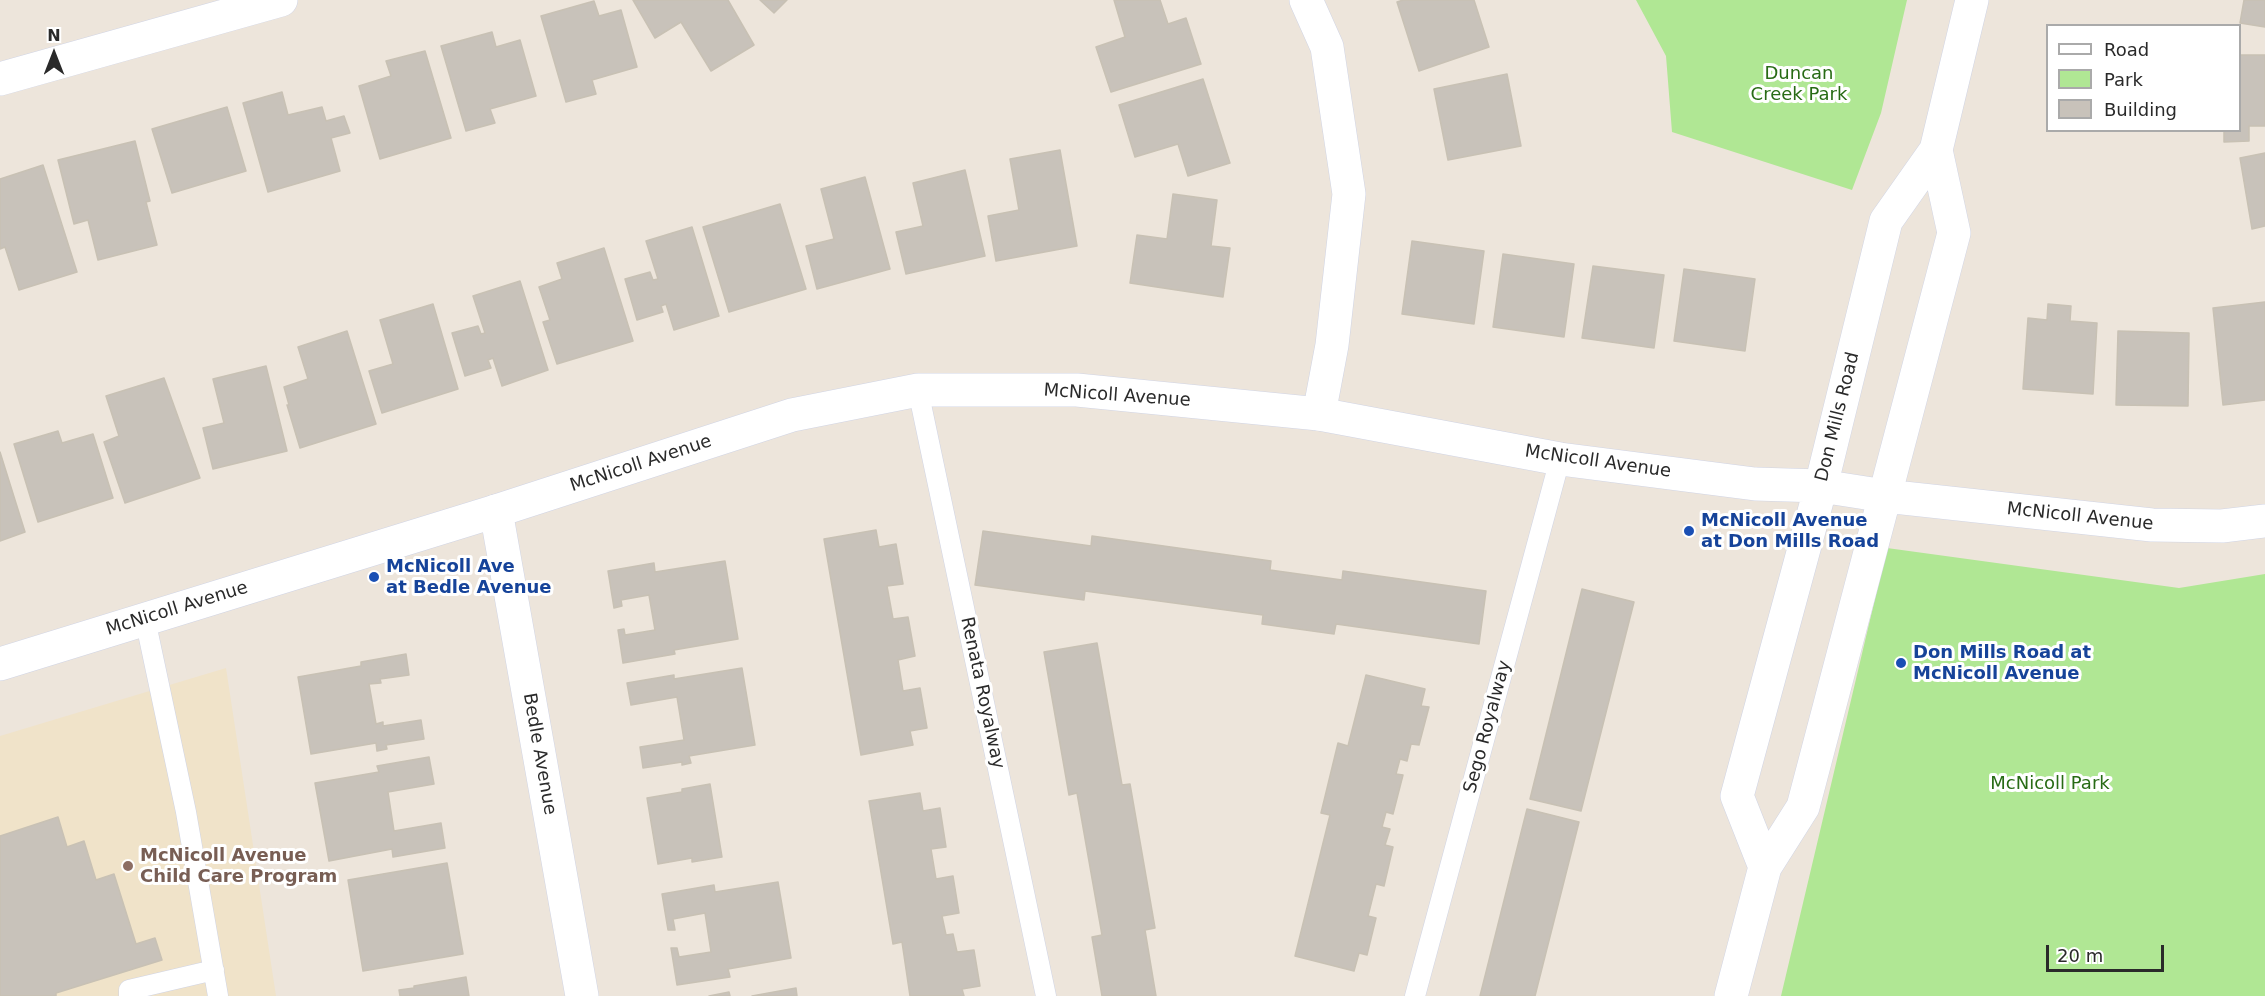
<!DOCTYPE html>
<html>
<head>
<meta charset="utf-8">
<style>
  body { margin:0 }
  #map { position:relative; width:2265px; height:996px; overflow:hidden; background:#ede5db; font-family:"DejaVu Sans",sans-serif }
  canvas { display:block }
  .legend { position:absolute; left:2046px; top:24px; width:195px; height:108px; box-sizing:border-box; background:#fff; border:2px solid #aaa; margin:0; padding:8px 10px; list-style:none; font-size:18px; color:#2a2a2a }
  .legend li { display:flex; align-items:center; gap:12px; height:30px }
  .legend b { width:30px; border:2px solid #aaa }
  .north { position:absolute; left:24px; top:24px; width:60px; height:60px; -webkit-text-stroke:4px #fff; paint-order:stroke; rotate:0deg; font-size:16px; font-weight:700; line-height:24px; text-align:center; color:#2a2a2a }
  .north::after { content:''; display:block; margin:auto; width:21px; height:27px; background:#2a2a2a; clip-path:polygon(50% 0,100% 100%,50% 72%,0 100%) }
  .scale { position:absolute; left:2046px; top:945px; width:118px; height:27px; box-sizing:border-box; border:3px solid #2a2a2a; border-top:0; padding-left:8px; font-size:18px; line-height:21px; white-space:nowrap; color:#2a2a2a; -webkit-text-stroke:4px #fff; paint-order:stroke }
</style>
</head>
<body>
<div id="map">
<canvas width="2265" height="996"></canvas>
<ul class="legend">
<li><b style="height:8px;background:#fff"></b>Road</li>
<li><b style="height:16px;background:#b0e794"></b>Park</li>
<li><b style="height:16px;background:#c8c2ba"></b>Building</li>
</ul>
<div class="north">N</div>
<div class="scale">20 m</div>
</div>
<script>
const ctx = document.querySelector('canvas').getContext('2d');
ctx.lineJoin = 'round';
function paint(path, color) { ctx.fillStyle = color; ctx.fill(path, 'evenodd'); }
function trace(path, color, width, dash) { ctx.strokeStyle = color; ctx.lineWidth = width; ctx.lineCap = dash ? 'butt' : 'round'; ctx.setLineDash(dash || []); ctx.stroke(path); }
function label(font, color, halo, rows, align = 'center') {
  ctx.font = font + ' "DejaVu Sans",sans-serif'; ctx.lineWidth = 6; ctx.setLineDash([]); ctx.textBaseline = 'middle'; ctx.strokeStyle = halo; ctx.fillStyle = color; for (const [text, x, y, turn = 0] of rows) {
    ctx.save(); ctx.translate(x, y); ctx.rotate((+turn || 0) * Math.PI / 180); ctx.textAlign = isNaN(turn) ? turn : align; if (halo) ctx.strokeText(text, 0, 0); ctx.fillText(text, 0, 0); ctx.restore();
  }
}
const education = new Path2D(`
  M226 668 276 996H0V736Z`);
const green = new Path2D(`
  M1636 0H1907L1881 113 1852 190 1672 132 1666 56Z
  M1887 548 2179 588 2265 574V996H1781Z`);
const building = new Path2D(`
  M633 0H728L754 45 711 71 681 22 655 38Z
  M760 0H787L774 13Z
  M1114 0H1160L1168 24 1186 18 1201 64 1111 92 1096 47 1125 37Z
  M1403 0H1474L1489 47 1419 71 1397 2Z
  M2244 0H2265V27L2240 23Z
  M594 1 599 16 621 10 637 67 592 80 596 94 566 102 541 16Z
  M492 32 496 47 520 40 536 96 490 109 495 123 466 131 441 46Z
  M425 51 451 138 380 159 359 86 391 76 386 61Z
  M2240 55H2265V126H2249V141L2224 142V130H2240Z
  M1507 74 1521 146 1448 160 1434 89Z
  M1203 79 1230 163 1188 176 1178 144 1135 157 1119 105Z
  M282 92 288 115 322 107 326 121 344 116 350 133 331 138 340 171 268 192 243 103Z
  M227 107 246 171 172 193 152 129Z
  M135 141 150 201 146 202 157 245 98 260 88 220 74 224 58 160Z
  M1060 150 1077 246 996 261 988 216 1019 210 1010 159Z
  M2265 153V226L2252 229 2240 158Z
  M43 165 77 272 19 290 5 247 0 249V179Z
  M965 170 985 256 906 274 896 232 923 226 913 183Z
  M865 177 890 269 817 289 806 246 834 239 821 189Z
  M1173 194 1217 200 1211 246 1230 248 1223 297 1130 283 1137 235 1167 239Z
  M780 204 806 289 729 312 703 227Z
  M692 227 719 316 674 330 666 304 661 306 663 312 637 320 625 279 650 272 653 280 658 279 646 241Z
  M1412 241 1484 251 1474 324 1402 314Z
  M604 248 633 341 557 364 543 322 550 320 539 287 562 279 557 263Z
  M1503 254 1574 264 1564 337 1493 327Z
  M1593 266 1664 275 1654 348 1582 338Z
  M1684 269 1755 279 1745 351 1674 341Z
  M520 281 548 370 502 386 493 358 488 360 491 368 465 376 452 333 478 326 481 334 485 333 473 296Z
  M2265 302V400L2223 405 2213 308Z
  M433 304 458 389 382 413 369 371 393 364 380 320Z
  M2048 304 2071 306 2070 321 2097 323 2093 394 2023 389 2028 318 2047 320Z
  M347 331 376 424 300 448 287 405H289L284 387 308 379 298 347Z
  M2118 331 2189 333 2188 406 2116 405Z
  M266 366 287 451 213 469 203 428 224 423 213 379Z
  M164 378 200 478 125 503 104 442 119 436 106 396Z
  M58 431 62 443 93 434 113 498 38 522 14 444Z
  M0 452 25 532 0 541Z
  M876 530 879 547 896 544 903 584 887 586 893 619 908 617 915 656 898 660 903 691 920 688 927 728 910 731 913 745 861 755 824 539Z
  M983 531 1091 546 1092 536 1271 561 1270 570 1342 580 1343 571 1486 591 1479 644 1336 624 1334 634 1262 624 1263 615 1085 591 1084 600 975 585Z
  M725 561 738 639 674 650 675 654 623 663 618 630 624 629 625 635 655 630 649 595 621 600 622 606 614 608 608 571 654 563 655 572Z
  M1582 589 1634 602 1581 811 1530 799Z
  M1097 643 1122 785 1130 784 1155 928 1145 930 1156 996H1102L1092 937 1102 935 1077 793 1069 795 1044 652Z
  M406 654 409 675 380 679 381 683 369 684 376 724 383 722V726L421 720 424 739 386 745 387 749 377 751 376 743 311 754 298 677 361 666V662Z
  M742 668 755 745 689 756 691 763 682 765V762L643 768 640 747 684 740 677 697 631 705 627 683 674 675V679Z
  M1366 675 1425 689 1421 706 1429 707 1419 745 1411 744 1407 761 1400 759 1396 774 1403 775 1393 814 1386 812 1382 827 1390 829 1385 845 1393 847 1384 886 1376 884 1368 916 1376 918 1367 955 1359 953 1354 971 1295 956 1330 815 1321 813 1338 743 1348 746Z
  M429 757 434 784 388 792 394 831 441 823 445 848 393 857 392 849 329 861 315 783 379 772 377 766Z
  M710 784 722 857 692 862V858L658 864 647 798 682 792V789Z
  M920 793 923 811 940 808 946 847 931 849 936 879 953 876 959 913 942 916 946 935 953 934 957 952 974 950 980 986 962 989 964 996H910L902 942 893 944 869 801Z
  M1527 809 1579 822 1535 996H1480Z
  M58 817 67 847 84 841 96 880 114 874 136 944 155 938 162 960 56 993V996H0V836Z
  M447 863 463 954 363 971 348 880Z
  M778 882 791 958 728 969 730 977 677 985 671 948H677L679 957 711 952 705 913 673 919 675 930H668L662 894 714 885 715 892Z
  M466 977 469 996H400L399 990 414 988V986Z
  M796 988 797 996H752Z
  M729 992 730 996H709Z`);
const lane = new Path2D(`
  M918 390 1046 996
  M145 619 186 812 218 996
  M129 996V990L214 970
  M1415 996 1560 459`);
const street = new Path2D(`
  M1306 0 1327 47 1349 194 1332 345 1319 414
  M0 79 281 0
  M496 511 582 996`);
const secondary = new Path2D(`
  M0 664 496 511 792 415 918 390H1077L1319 414 1560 459 1755 484 1821 486 1885 496 2152 525 2222 526 2265 521
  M1765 867 1737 796 1821 486 1886 221 1936 150 1972 0
  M1731 996 1765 867 1803 807 1954 233 1936 150`);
const markers = [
  [1689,531,6,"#1a4fb4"],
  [374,577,6,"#1a4fb4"],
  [1901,663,6,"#1a4fb4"],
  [128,866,6,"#8d6e63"]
];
const parkNames = [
  ["Duncan",1799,74],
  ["Creek Park",1799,95],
  ["McNicoll Park",2050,784]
];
const streetNames = [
  ["McNicoll Avenue",1117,396,4],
  ["Don Mills Road",1838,417,-76],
  ["McNicoll Avenue",1598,462,8],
  ["McNicoll Avenue",641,464,-18],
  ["McNicoll Avenue",2080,517,6],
  ["McNicoll Avenue",177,609,-17],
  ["Renata Royalway",982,693,78],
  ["Sego Royalway",1488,727,-75],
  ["Bedle Avenue",539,754,80]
];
const transitNames = [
  ["McNicoll Avenue",1701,521],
  ["at Don Mills Road",1701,542],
  ["McNicoll Ave",386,567],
  ["at Bedle Avenue",386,588],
  ["Don Mills Road at",1913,653],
  ["McNicoll Avenue",1913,674]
];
const educationNames = [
  ["McNicoll Avenue",140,856],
  ["Child Care Program",140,877]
];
paint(education, '#f0e3c9');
paint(green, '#b0e794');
paint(building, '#c8c2ba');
trace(building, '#c8c1b4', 1.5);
trace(lane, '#d0d4e4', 21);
trace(street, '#d0d4e4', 34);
trace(secondary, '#d0d4e4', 34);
trace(lane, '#fff', 20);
trace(street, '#fff', 33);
trace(secondary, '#fff', 33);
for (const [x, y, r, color] of markers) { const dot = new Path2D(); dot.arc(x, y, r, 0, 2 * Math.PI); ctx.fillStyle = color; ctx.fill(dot); trace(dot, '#fff', 2); }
label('18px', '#286b15', '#fff', parkNames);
label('18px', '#2a2a2a', '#fff', streetNames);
label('bold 18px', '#164399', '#fff', transitNames, 'left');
label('bold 18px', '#785e54', '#fff', educationNames, 'left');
</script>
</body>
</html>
